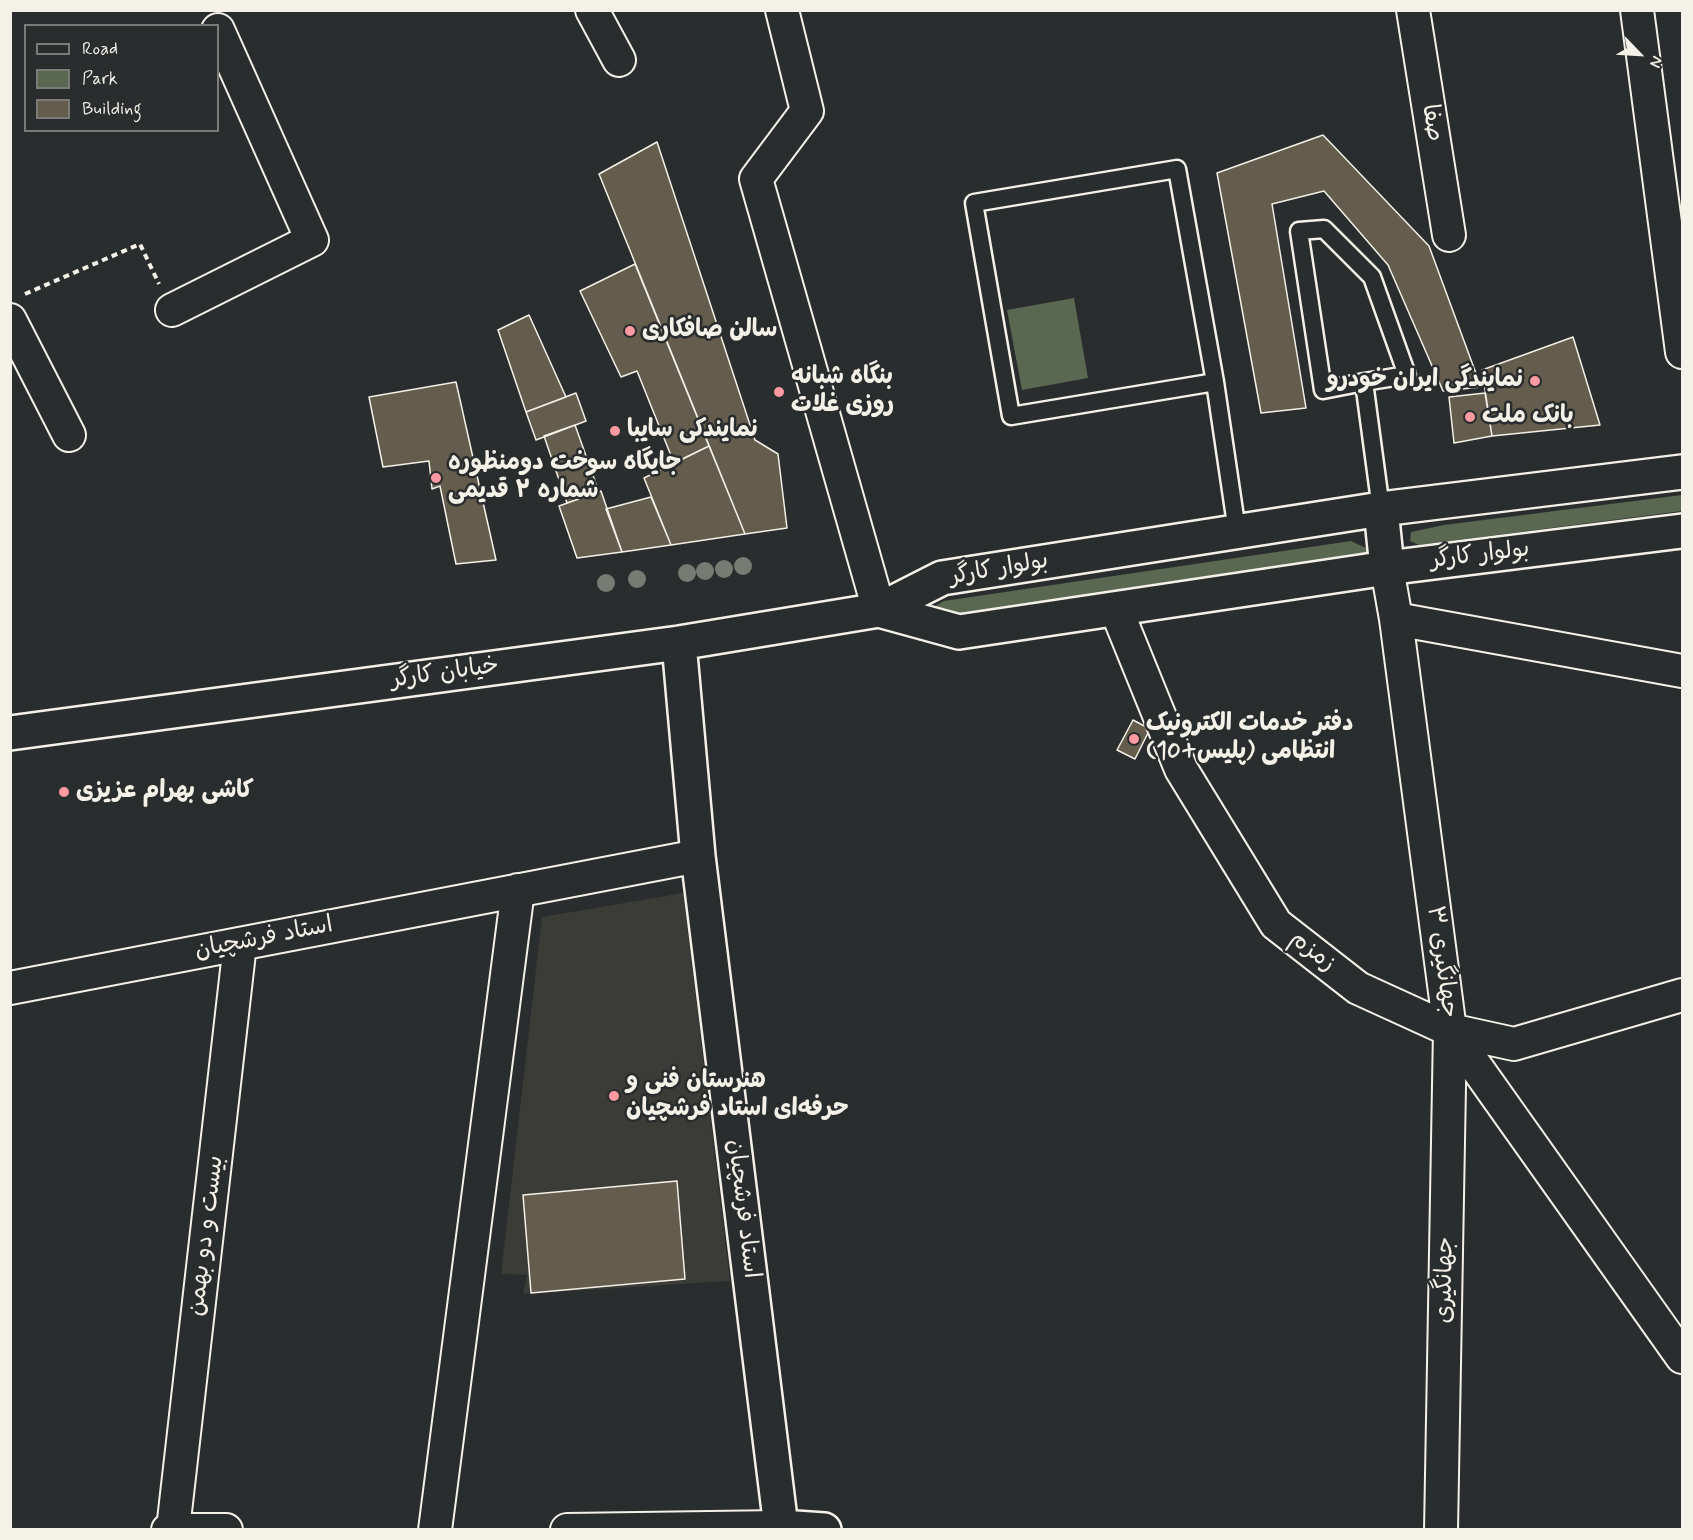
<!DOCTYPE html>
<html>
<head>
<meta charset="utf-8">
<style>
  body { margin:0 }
  #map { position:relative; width:1693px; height:1540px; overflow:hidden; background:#2a2d2e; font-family:Mynerve,sans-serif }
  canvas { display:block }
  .frame { position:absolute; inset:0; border:12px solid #f4f1e8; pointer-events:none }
  .legend { position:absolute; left:24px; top:24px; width:195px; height:108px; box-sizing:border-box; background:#2a2d2e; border:2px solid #7b7b78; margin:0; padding:8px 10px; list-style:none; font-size:18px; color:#f4f1e8 }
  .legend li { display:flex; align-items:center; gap:12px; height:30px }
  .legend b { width:30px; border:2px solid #7b7b78 }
  .north { position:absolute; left:1609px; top:24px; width:60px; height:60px; -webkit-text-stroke:4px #2a2d2e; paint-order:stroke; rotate:115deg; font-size:16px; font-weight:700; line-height:24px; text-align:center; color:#f4f1e8 }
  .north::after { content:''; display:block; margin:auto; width:21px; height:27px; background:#f4f1e8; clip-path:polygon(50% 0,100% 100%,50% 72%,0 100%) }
</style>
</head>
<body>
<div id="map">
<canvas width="1693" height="1540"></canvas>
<div class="frame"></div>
<ul class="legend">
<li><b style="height:8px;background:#2a2d2e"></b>Road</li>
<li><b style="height:16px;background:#5a6851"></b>Park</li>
<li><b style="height:16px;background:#645d4d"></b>Building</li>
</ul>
<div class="north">N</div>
</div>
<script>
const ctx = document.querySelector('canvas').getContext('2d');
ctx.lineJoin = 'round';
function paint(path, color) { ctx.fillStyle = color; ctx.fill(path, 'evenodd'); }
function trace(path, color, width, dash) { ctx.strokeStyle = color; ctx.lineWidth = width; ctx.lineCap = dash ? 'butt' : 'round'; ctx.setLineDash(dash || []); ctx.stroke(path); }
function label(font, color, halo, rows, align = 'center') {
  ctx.font = font + ' Mynerve,"Playpen Sans Arabic",sans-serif'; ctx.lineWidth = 5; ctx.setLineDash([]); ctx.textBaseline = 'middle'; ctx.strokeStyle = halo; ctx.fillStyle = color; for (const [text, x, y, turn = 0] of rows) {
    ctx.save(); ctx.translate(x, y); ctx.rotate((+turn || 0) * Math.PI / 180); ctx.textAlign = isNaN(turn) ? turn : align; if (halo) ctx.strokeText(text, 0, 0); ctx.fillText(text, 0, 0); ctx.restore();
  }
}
const built = new Path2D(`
  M683 893 730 1281 523 1294 527 1275 501 1274 542 917Z`);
const green = new Path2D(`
  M1074 298 1088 378 1022 390 1007 310Z
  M1682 495V511L1419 545 1410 541 1411 532 1444 525Z
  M1351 541 1370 550 1354 560 949 619 927 611 944 601Z`);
const building = new Path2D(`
  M1323 135 1429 246 1481 387 1443 391 1388 265 1324 191 1272 204 1306 408 1261 413 1217 173Z
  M657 142 755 440 778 454 787 528 745 534 599 174Z
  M635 264 709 446 674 463 637 371 621 377 580 291Z
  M529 315 566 397 526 412 498 330Z
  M1573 337 1600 425 1492 436 1482 370Z
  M456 382 496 560 456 564 440 486 432 489 429 461 383 467 369 397Z
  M576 393 586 421 536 440 526 412Z
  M1485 393 1492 436 1454 443 1449 397Z
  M575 425 599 492 567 503 544 436Z
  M709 446 745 534 671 545 644 478Z
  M601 491 622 552 577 558 559 506Z
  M651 497 671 545 622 552 606 509Z
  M1133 720 1150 729 1135 759 1117 750Z
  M677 1181 685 1279 531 1293 523 1195Z`);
const path = new Path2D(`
  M25 294 140 244 159 284`);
const lane = new Path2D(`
  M1215 382 1011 416 974 203 1177 169 1215 382 1237 531
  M1364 382 1323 390 1299 231 1324 229 1372 277 1407 375 1364 382 1381 509`);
const street = new Path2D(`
  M592 10 619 60
  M782 10 807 111 756 179 879 610
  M1413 10 1449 235
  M1637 10 1682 352
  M172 310 312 240 218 30
  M10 320 69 435
  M1387 568 1396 619 1450 1030 1682 1357
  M1116 609 1181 769 1276 924 1358 988 1450 1030 1514 1044 1682 995
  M1396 619 1682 671
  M10 988 698 856
  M173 1529 240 944
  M168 1530H226
  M435 1530 518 890
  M567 1530 781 1527
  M1441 1530 1450 1030`);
const secondary = new Path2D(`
  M1381 509 1387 568
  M879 610 959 632 1387 568 1682 531
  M679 643 698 856 781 1527 824 1530
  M10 733 679 643 879 610 942 578 1381 509 1682 472`);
const trees = [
  [743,566],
  [724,569],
  [705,571],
  [687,573],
  [637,579],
  [606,583]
];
const markers = [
  [630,331,6,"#ff9aa2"],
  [1535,381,6,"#ff9aa2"],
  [779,392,6,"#ff9aa2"],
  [1470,417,6,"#ff9aa2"],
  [615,431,6,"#ff9aa2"],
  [436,478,6,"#ff9aa2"],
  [1134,739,6,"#ff9aa2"],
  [64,792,6,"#ff9aa2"],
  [614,1096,6,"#ff9aa2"]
];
const streetNames = [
  ["صفا",1431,123,81],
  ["بولوار کارگر",1480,556,-7],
  ["بولوار کارگر",999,570,-10],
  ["خیابان کارگر",445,674,-8],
  ["استاد فرشچیان",264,939,-11],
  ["زمزم",1312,952,38],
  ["جهانگیری ۳",1441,962,82],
  ["استاد فرشچیان",742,1209,83],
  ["بیست و دو بهمن",207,1236,-83],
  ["جهانگیری",1446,1280,-89]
];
const poiNames = [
  ["سالن صافكارى",642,331],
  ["بنگاه شبانه",791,378],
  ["روزی غلات",791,406],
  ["نمایندگی ایران خودرو",1523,381,"right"],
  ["بانک ملت",1482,417],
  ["نمايندكى سايبا",627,431],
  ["جایگاه سوخت دومنظوره",448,464],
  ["شماره ۲ قدیمی",448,492],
  ["دفتر خدمات الکترونیک",1146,725],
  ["انتظامی (پلیس+10)",1146,753],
  ["کاشی بهرام عزیزی",76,792],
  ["هنرستان فنی و",626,1082],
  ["حرفه‌ای استاد فرشچیان",626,1110]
];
paint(built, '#3b3b37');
paint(green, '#5a6851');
paint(building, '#645d4d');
trace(building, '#f4f1e8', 1.5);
trace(lane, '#f4f1e8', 21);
trace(street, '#f4f1e8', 36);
trace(secondary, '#f4f1e8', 38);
trace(path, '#f4f1e8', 4, [6, 4.5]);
trace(lane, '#2a2d2e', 16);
trace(street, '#2a2d2e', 32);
trace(secondary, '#2a2d2e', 33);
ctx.fillStyle = '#777b73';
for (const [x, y] of trees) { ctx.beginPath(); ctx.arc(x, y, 9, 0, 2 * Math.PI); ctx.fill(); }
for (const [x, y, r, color] of markers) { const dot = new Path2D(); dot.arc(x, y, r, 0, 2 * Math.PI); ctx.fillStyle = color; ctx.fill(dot); trace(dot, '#2a2d2e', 2); }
label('24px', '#f4f1e8', '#2a2d2e', streetNames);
label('bold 24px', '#f4f1e8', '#2a2d2e', poiNames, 'left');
</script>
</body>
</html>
